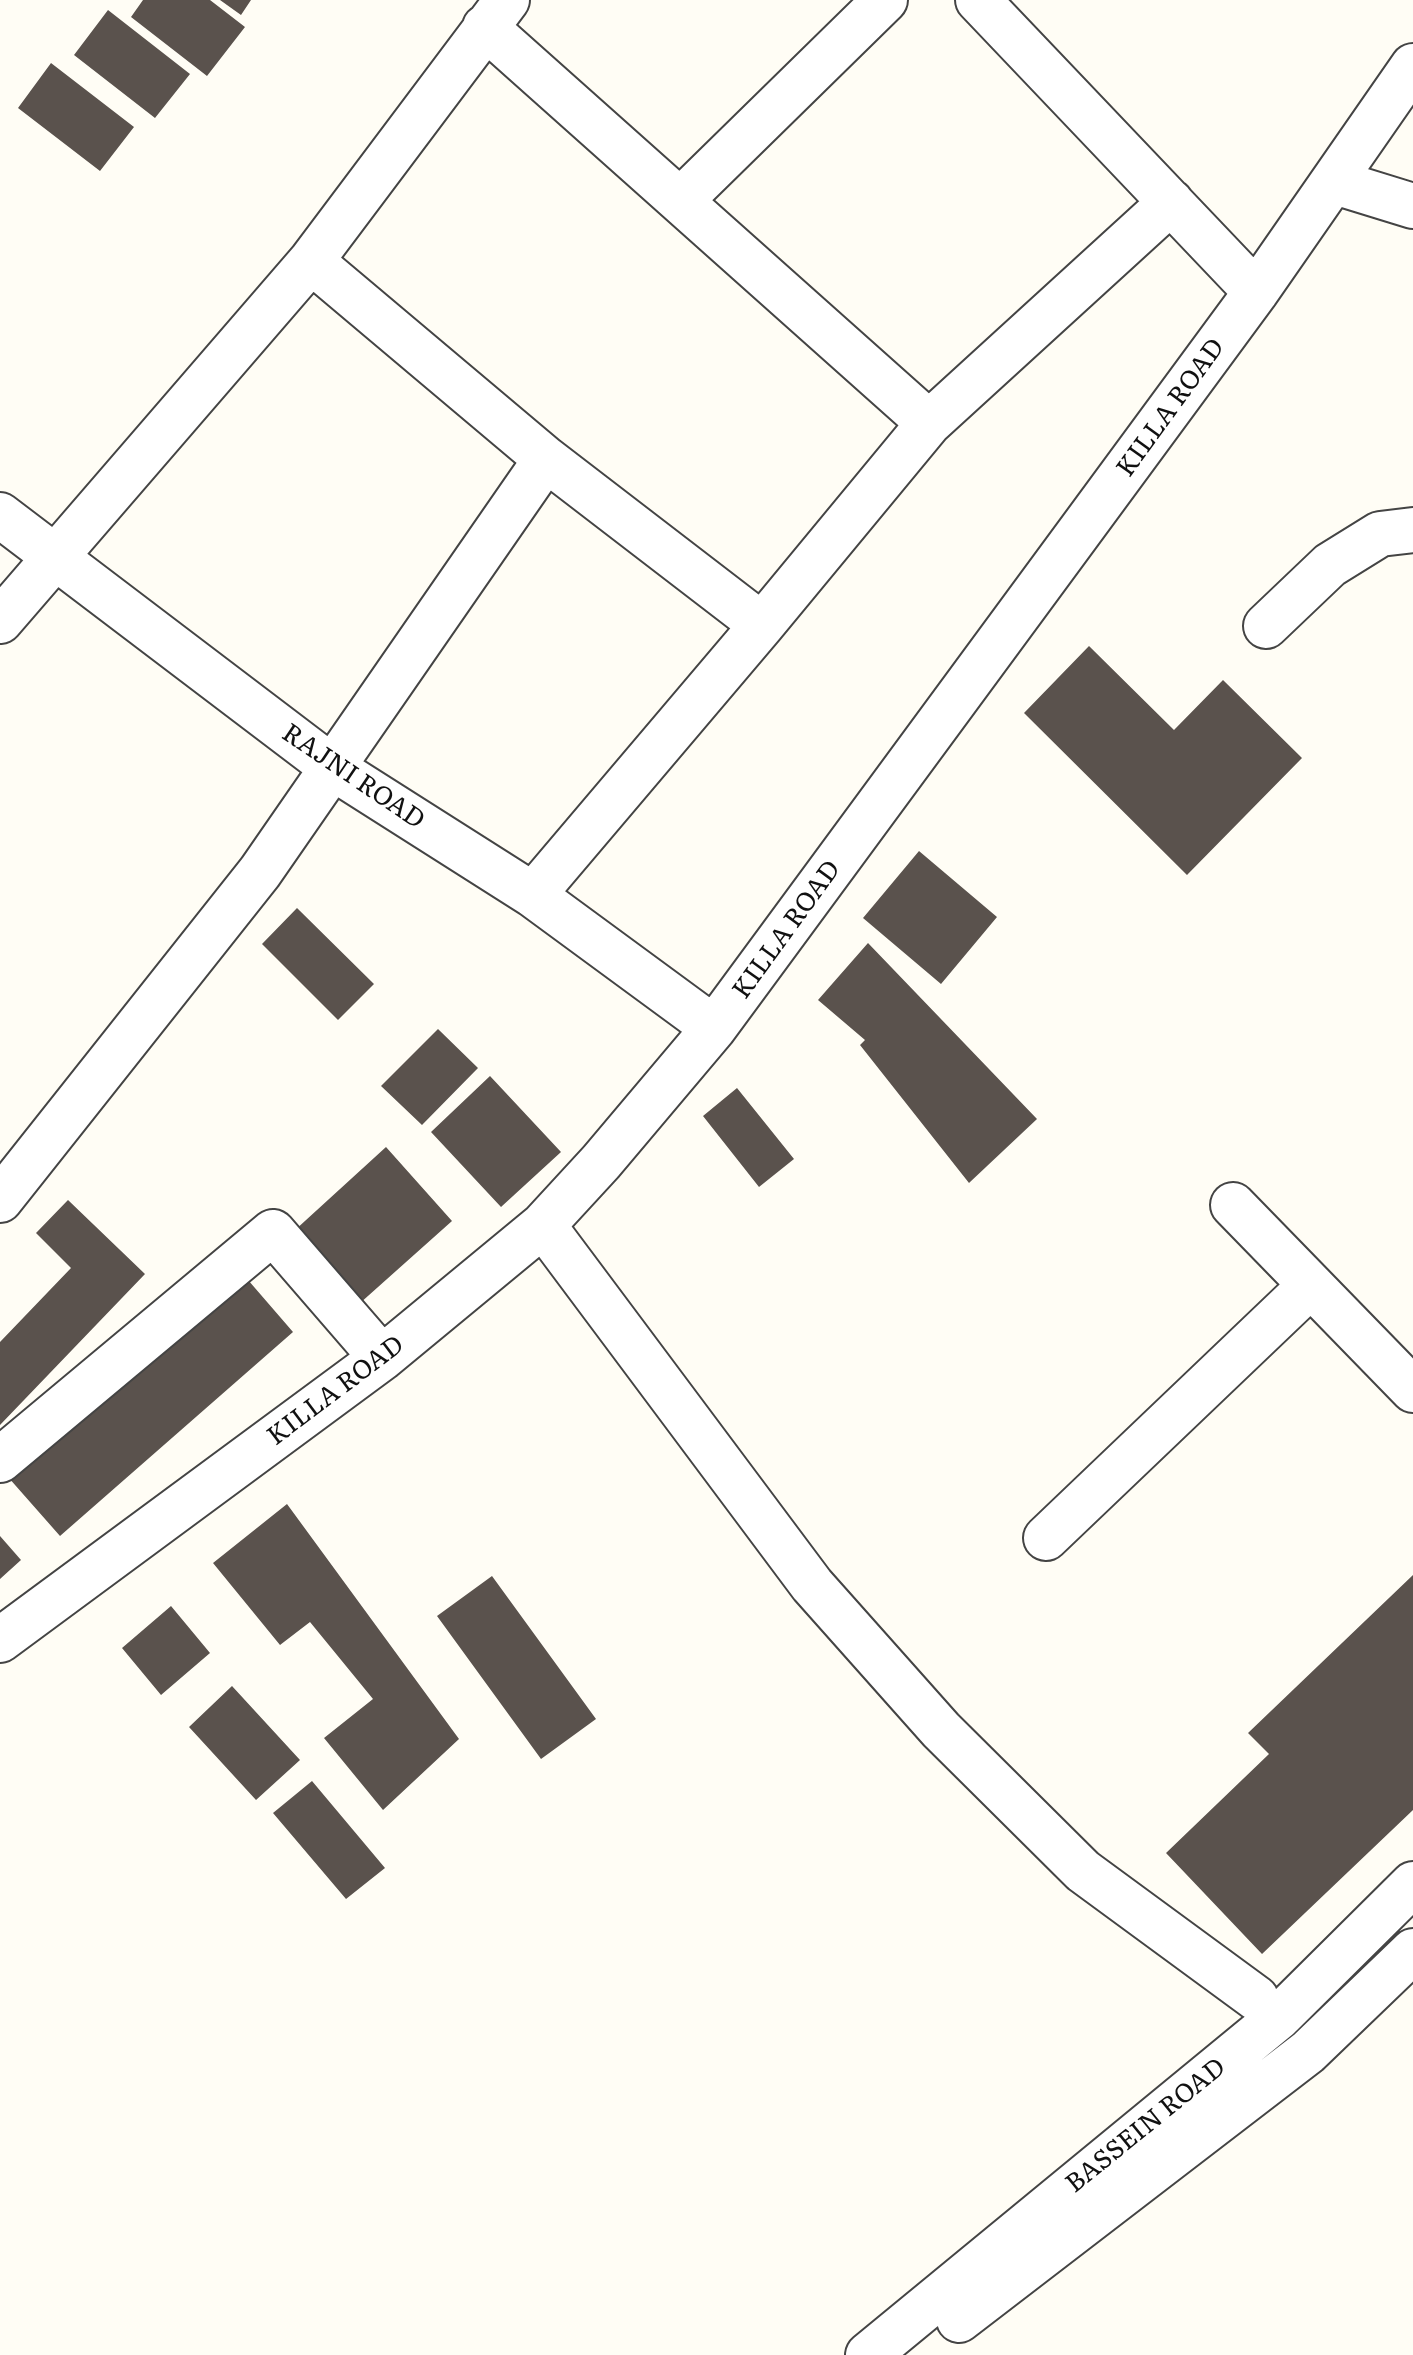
<!DOCTYPE html>
<html>
<head>
<meta charset="utf-8">
<style>
  body { margin:0 }
  canvas { display:block; background:#fffdf5 }
</style>
</head>
<body>
<canvas width="1413" height="2355"></canvas>
<script>
const ctx = document.querySelector('canvas').getContext('2d');
ctx.lineJoin = 'round';
function paint(path, color) { ctx.fillStyle = color; ctx.fill(path, 'evenodd'); }
function trace(path, color, width, dash) { ctx.strokeStyle = color; ctx.lineWidth = width; ctx.lineCap = dash ? 'butt' : 'round'; ctx.setLineDash(dash || []); ctx.stroke(path); }
function label(font, color, halo, rows, align = 'center') {
  ctx.font = font + ' Literata,serif'; ctx.lineWidth = 8; ctx.setLineDash([]); ctx.textBaseline = 'middle'; ctx.strokeStyle = halo; ctx.fillStyle = color; for (const [text, x, y, turn = 0] of rows) {
    ctx.save(); ctx.translate(x, y); ctx.rotate((+turn || 0) * Math.PI / 180); ctx.textAlign = isNaN(turn) ? turn : align; if (halo) ctx.strokeText(text, 0, 0); ctx.fillText(text, 0, 0); ctx.restore();
  }
}
const building = new Path2D(`
  M143 0H210L245 27 207 76 131 17Z
  M220 0H251L241 15Z
  M108 10 190 74 155 118 74 55Z
  M51 63 134 127 100 171 18 108Z
  M1089 646 1174 730 1223 680 1302 758 1187 875 1024 713Z
  M919 851 997 917 941 984 863 918Z
  M297 908 374 984 338 1020 262 944Z
  M868 943 1037 1119 969 1183 860 1045 865 1040 818 1000Z
  M438 1029 478 1068 422 1125 381 1086Z
  M490 1076 561 1152 501 1207 431 1132Z
  M737 1088 794 1159 759 1187 703 1116Z
  M386 1147 452 1221 359 1304 294 1231Z
  M68 1200 145 1274 0 1425V1342L71 1268 36 1233Z
  M242 1273 293 1332 60 1536 8 1477Z
  M287 1504 459 1739 383 1810 324 1738 373 1699 310 1622 280 1645 213 1563Z
  M0 1536 21 1560 0 1579Z
  M1413 1575V1810L1262 1954 1166 1853 1269 1754 1248 1733Z
  M492 1576 596 1719 541 1759 437 1616Z
  M171 1606 210 1653 161 1695 122 1648Z
  M232 1686 300 1760 256 1800 189 1727Z
  M312 1781 385 1868 346 1899 273 1813Z`);
const minor = new Path2D(`
  M978 0 1256 292
  M485 27 929 423
  M1335 182 1413 206
  M680 201 885 0
  M311 261 546 459 762 625 929 423 1171 202
  M0 515 333 768 533 895 714 1028
  M0 621 311 261 507 0
  M1266 626 1330 565 1380 534 1413 530
  M533 895 762 625
  M0 1200 260 872 546 459
  M1233 1205 1413 1390
  M543 1225 812 1585 941 1730 1083 1871 1256 1998
  M0 1460 273 1232 382 1358
  M1046 1538 1310 1286
  M0 1640 382 1358 543 1225 601 1162 714 1028 1256 292 1413 66
  M959 2320 1308 2052 1413 1951
  M868 2355 1279 2017 1413 1884`);
const streetNames = [
  ["KILLA ROAD",1171,408,-54],
  ["RAJNI ROAD",353,777,34],
  ["KILLA ROAD",787,930,-54],
  ["KILLA ROAD",336,1391,-37],
  ["BASSEIN ROAD",1146,2126,-39]
];
paint(building, '#5a524d');
trace(minor, '#444', 48);
trace(minor, '#fff', 44);
label('26px', '#111', '#fff', streetNames);
</script>
</body>
</html>
